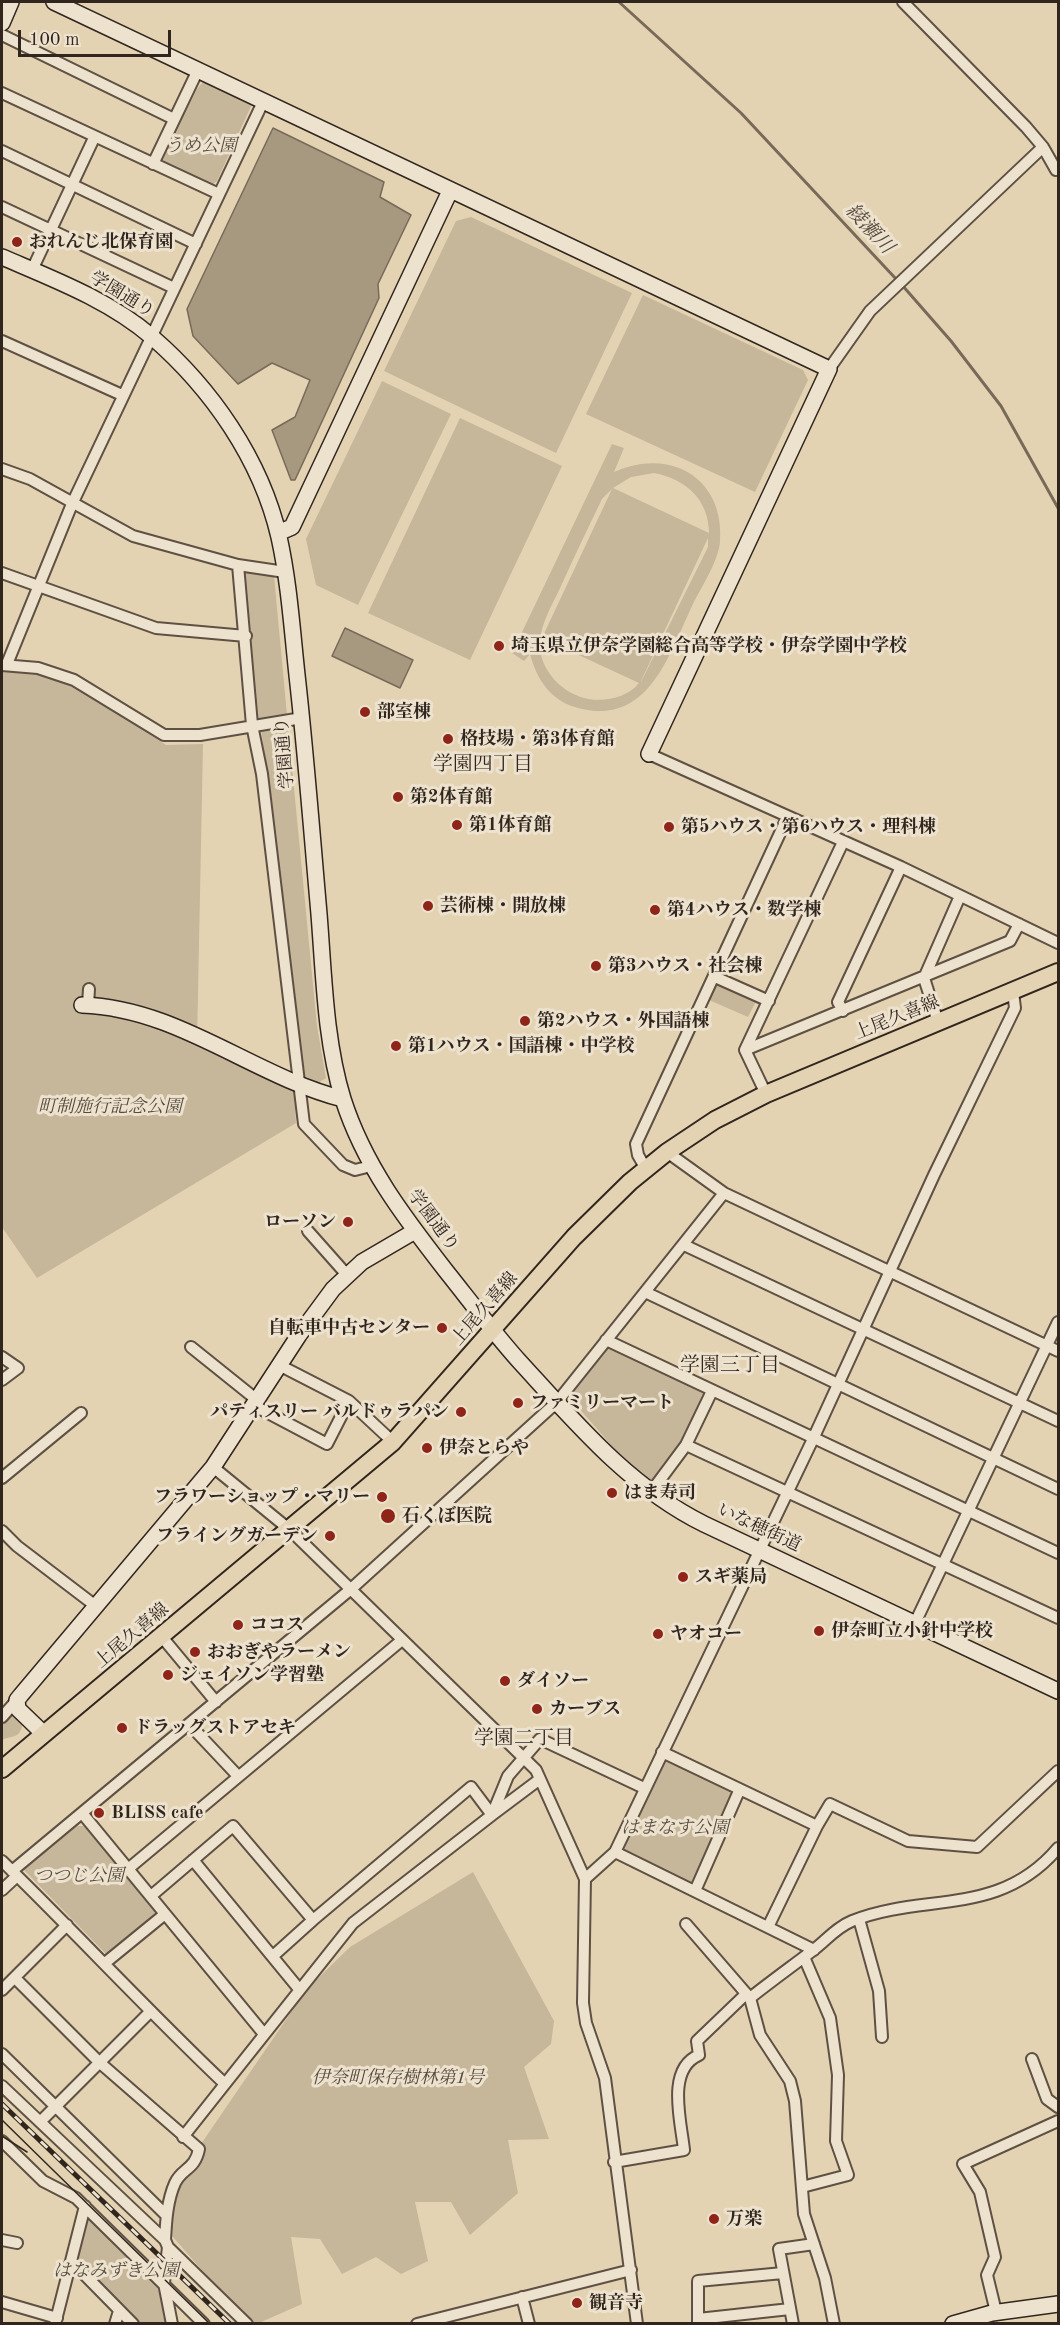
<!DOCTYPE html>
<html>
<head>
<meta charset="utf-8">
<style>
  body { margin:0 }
  #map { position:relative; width:1060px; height:2325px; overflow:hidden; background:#e4d3b3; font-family:"Old Standard TT",serif }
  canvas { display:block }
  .frame { position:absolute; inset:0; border:3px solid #31261e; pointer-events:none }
  .scale { position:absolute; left:18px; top:30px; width:153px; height:27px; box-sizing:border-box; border:3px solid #31261e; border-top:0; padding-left:8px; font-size:18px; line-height:21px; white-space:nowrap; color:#31261e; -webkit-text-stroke:4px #ede2ce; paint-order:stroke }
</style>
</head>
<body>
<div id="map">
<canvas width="1060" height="2325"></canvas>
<div class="frame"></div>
<div class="scale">100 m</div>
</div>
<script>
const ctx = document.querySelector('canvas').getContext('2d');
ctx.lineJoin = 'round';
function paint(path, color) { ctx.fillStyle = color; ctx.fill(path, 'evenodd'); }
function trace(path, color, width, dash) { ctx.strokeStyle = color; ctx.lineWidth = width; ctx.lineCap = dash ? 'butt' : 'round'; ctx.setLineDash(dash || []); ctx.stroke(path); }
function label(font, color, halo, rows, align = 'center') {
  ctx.font = font + ' "Old Standard TT","Noto Serif JP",serif'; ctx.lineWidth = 6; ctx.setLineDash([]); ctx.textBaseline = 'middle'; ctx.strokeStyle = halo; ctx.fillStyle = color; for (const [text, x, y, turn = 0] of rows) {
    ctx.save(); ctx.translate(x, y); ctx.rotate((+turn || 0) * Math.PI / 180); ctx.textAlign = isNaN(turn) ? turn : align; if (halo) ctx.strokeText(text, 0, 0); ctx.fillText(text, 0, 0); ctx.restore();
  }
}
const green = new Path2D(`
  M204 81 252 104 217 181 211 186 164 163 162 157 197 89Z
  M471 217 632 293 556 453 384 371 456 221Z
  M643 295 803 370 808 380 755 492 586 414Z
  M382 381 451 414 358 605 316 585 306 539Z
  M460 418 562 466 470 660 368 613Z
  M612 444 624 448 614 472C669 447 725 477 720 542 718 562 702 586 693 604 669 654 649 727 578 708 551 701 537 680 530 654L524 661 512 653ZM654 473C686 479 709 500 709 533L613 488 631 477ZM612 489 542 638 639 683C628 697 606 702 589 699 563 695 538 669 540 642 541 622 553 604 561 586 574 557 588 528 602 499ZM708 538V547L641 682V681Z
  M245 571 274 576 287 715 257 720Z
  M12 669 37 672 77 686 166 745 203 744 197 1042 294 1091 296 1123 37 1278 2 1227V670Z
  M288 726 317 1026 326 1078 318 1083 303 1075 261 728Z
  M720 983 760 1002V1005L755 1003 748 1017 709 1000 717 984Z
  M604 1348H611L704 1392 705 1397 683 1446 654 1480H648L618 1453 570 1398V1392Z
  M11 1712 22 1726C19 1739 12 1735 2 1740V1720Z
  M664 1760 733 1791 734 1796 696 1880 690 1883 623 1851V1845Z
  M77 1826H84L155 1910V1913L110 1954H106L24 1870Z
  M473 1872 554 2021 551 2044 524 2067 549 2139 508 2140 518 2193 470 2235 451 2202H415L428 2261 401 2274 376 2257 342 2274 320 2239 291 2237 302 2304 259 2323H248L166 2229 175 2182 307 1989 350 1947Z
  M89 2214 160 2281 167 2323H138L76 2263 75 2256 85 2218Z`);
const water = new Path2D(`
  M273 128 384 182 380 197 411 215 378 284 379 298 295 480H291L272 430 295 417 310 380 272 363 238 384 193 336 187 309Z
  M345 628 413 660 400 688 332 656Z`);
const stream = new Path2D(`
  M619 2 741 113 897 280
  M902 285 951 341 1001 406 1058 508`);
const street = new Path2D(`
  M903 2 1026 127 1043 147 1056 170 1058 169
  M2 35 174 119
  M2 93 219 194
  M2 151 196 244
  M153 164 197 72
  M2 207 174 288
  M32 270 94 138
  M2 341 122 395
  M829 369 870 311 1043 147
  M2 469 30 479 133 536 238 565 285 572
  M238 565 252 725 262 774 304 1124 343 1165 355 1170 371 1166
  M2 573 156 628 246 636
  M7 664 72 504 263 102
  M2 665 38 668 74 680 164 735H200L302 718
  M649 754 901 867 1058 943
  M715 977 769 1001
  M88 1005 89 989
  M843 1011 838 1002 901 867
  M938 1022 924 978 960 896
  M745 1050 1010 941 1019 924
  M745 1050 843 842
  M745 1050 766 1094
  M667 1152 724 1193 1058 1351
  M646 1169 638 1155 636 1144 787 818
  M308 1231 347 1275
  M684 1245 1058 1421
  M645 1292 1058 1489
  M606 1340 1058 1553
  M191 1347 257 1400
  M2 1357 18 1368 2 1380
  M349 1401 393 1442
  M253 1405 327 1444 349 1401 279 1365
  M686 1445 1058 1618
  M213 1467 290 1530 536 1770 585 1879 583 2003 586 2023 605 2078 637 2324
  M2 1478 81 1413
  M651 1492 686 1445 712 1391
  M2 1531 17 1546 97 1607
  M915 1623 1058 1322
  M162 1637 216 1702
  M2 1717 17 1700
  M189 1724 238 1776
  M662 1752 817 1826
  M82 1813 264 2034
  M615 1852 814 1950
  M193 1860 299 1989
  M2 1861C77 1934 148 2011 225 2084L353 1923 492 1815 508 1776 540 1739 644 1788
  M128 1869 402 1640
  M12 1871 351 1589 557 1402 724 1193
  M585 1879 615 1852 813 1439 934 1175 1015 1008 1013 992
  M2 1890 17 1876
  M695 1891 739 1791
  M151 1896 233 1826 313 1920 471 1787 492 1815 540 1779
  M859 1919 879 1991 882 2037
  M686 1924 750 1998 760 2035 790 2081 795 2101 804 2214 825 2278 834 2324
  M768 1927 817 1826 830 1804 908 1841 977 1847 1058 1771
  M273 1956 313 1920
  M105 1963 165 1914
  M15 1978 99 2062 199 2149C195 2170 182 2168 175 2183 167 2201 166 2222 165 2240
  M2 1990 67 1925
  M750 1998C770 1982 791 1967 812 1951 826 1941 835 1928 852 1921 924 1892 999 1918 1058 1848
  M2 2054 166 2215
  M1032 2059 1047 2099 1058 2107
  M2 2086 165 2240 168 2247 247 2324
  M40 2122 150 2012
  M183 2137 225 2084
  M2 2141 43 2181 76 2198 204 2324
  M614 2162 684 2150C681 2121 666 2069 699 2055L697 2041 746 1994
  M802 2187 848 2175 836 2141 838 2075 830 2018 804 1957
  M2 2240 17 2243
  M168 2247 164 2283 172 2324
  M72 2262 133 2324
  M522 2297 529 2324
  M2 2302 57 2318
  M996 2312 987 2275 995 2257 980 2192 963 2164 1058 2121
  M698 2319 790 2309
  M55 2324 85 2206
  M115 2324 119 2311
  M417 2324 631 2270
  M698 2324V2281L783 2273
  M793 2324 779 2249 814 2244`);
const secondary = new Path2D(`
  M54 2 829 369 649 754
  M2 23 11 2
  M2 257C53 279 109 300 152 337 211 388 261 459 279 537 289 582 292 629 297 675 306 755 312 835 319 914 324 976 325 1040 343 1099 364 1165 404 1217 446 1271 470 1301 493 1332 519 1361 575 1422 629 1487 704 1524L1058 1691
  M278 533 292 527 450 191
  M82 1005C178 1008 253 1076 343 1099
  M44 1734 18 1709 17 1700 21 1695 213 1467 299 1335 333 1289 362 1262 415 1231
  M953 2324 992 2313 1058 2304`);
const primary = new Path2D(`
  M2 1769 393 1442 574 1237 630 1182 667 1152 715 1120 766 1094 1058 972`);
const tram = new Path2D(`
  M2 2120 210 2324
  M2 2136 27 2152`);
const rail = new Path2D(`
  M2 2104 230 2324`);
const markers = [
  [17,242,6,"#8f2418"],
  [499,646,6,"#8f2418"],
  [365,712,6,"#8f2418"],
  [448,739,6,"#8f2418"],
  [398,797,6,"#8f2418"],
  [457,825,6,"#8f2418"],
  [669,827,6,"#8f2418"],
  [428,906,6,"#8f2418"],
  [655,910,6,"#8f2418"],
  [596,966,6,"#8f2418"],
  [525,1021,6,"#8f2418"],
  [396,1046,6,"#8f2418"],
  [348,1222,6,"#8f2418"],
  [442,1328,6,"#8f2418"],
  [518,1403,6,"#8f2418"],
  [461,1412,6,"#8f2418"],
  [427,1448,6,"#8f2418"],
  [612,1493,6,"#8f2418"],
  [382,1497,6,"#8f2418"],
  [388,1516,8,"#8f2418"],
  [330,1536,6,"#8f2418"],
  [683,1577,6,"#8f2418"],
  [238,1625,6,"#8f2418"],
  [819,1631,6,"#8f2418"],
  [658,1634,6,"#8f2418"],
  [195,1652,6,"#8f2418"],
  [168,1675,6,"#8f2418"],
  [505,1681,6,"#8f2418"],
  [537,1709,6,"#8f2418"],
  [122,1728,6,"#8f2418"],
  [99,1813,6,"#8f2418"],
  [714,2219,6,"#8f2418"],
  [577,2303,6,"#8f2418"]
];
const parkNames = [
  ["うめ公園",201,146],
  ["町制施行記念公園",110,1107],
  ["はまなす公園",675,1828],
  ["つつじ公園",79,1876],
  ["伊奈町保存樹林第1号",398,2078],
  ["はなみずき公園",116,2271]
];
const poiNames = [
  ["おれんじ北保育園",29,242],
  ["埼玉県立伊奈学園総合高等学校・伊奈学園中学校",511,646],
  ["部室棟",377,712],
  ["格技場・第3体育館",460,739],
  ["第2体育館",410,797],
  ["第1体育館",469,825],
  ["第5ハウス・第6ハウス・理科棟",681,827],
  ["芸術棟・開放棟",440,906],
  ["第4ハウス・数学棟",667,910],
  ["第3ハウス・社会棟",608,966],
  ["第2ハウス・外国語棟",537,1021],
  ["第1ハウス・国語棟・中学校",408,1046],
  ["ローソン",336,1222,"right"],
  ["自転車中古センター",430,1328,"right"],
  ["ファミリーマート",530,1403],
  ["パティスリー バルドゥラパン",449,1412,"right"],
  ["伊奈とらや",439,1448],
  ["はま寿司",624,1493],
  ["フラワーショップ・マリー",370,1497,"right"],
  ["石くぼ医院",402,1516],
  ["フライングガーデン",318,1536,"right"],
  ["スギ薬局",695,1577],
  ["ココス",250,1625],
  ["伊奈町立小針中学校",831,1631],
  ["ヤオコー",670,1634],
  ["おおぎやラーメン",207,1652],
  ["ジェイソン学習塾",180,1675],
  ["ダイソー",517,1681],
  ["カーブス",549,1709],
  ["ドラッグストアセキ",134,1728],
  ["BLISS cafe",111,1813],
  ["万楽",726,2219],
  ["観音寺",589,2303]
];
const streetNames = [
  ["学園通り",122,295,31],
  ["学園通り",285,753,-95],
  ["上尾久喜線",897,1018,-22],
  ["学園通り",433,1221,53],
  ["上尾久喜線",485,1309,-49],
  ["いな穂街道",759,1528,25],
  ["上尾久喜線",132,1636,-40]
];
const waterNames = [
  ["綾瀬川",869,229,47]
];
const neighbourhoodNames = [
  ["学園四丁目",483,765],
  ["学園三丁目",730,1366],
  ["学園二丁目",524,1739]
];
paint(green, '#c6b69a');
paint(water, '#a79880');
trace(water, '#786a59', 1.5);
trace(stream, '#786a59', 3);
trace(street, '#5e5143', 14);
trace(secondary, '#31261e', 18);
trace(primary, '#31261e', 20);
trace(street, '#ede2ce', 10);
trace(secondary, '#ede2ce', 15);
trace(primary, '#e4d3b3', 16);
trace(tram, '#31261e', 1.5);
trace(rail, '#31261e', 5);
trace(rail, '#ede2ce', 3, [9]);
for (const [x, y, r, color] of markers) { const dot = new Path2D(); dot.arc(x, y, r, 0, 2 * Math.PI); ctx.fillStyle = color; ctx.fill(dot); trace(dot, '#ede2ce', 2); }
label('italic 18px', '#564a3d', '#ede2ce', parkNames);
label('bold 18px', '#31261e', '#ede2ce', poiNames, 'left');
label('18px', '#31261e', '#ede2ce', streetNames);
label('italic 20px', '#54483b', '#ede2ce', waterNames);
label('20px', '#31261e', '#ede2ce', neighbourhoodNames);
</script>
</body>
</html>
